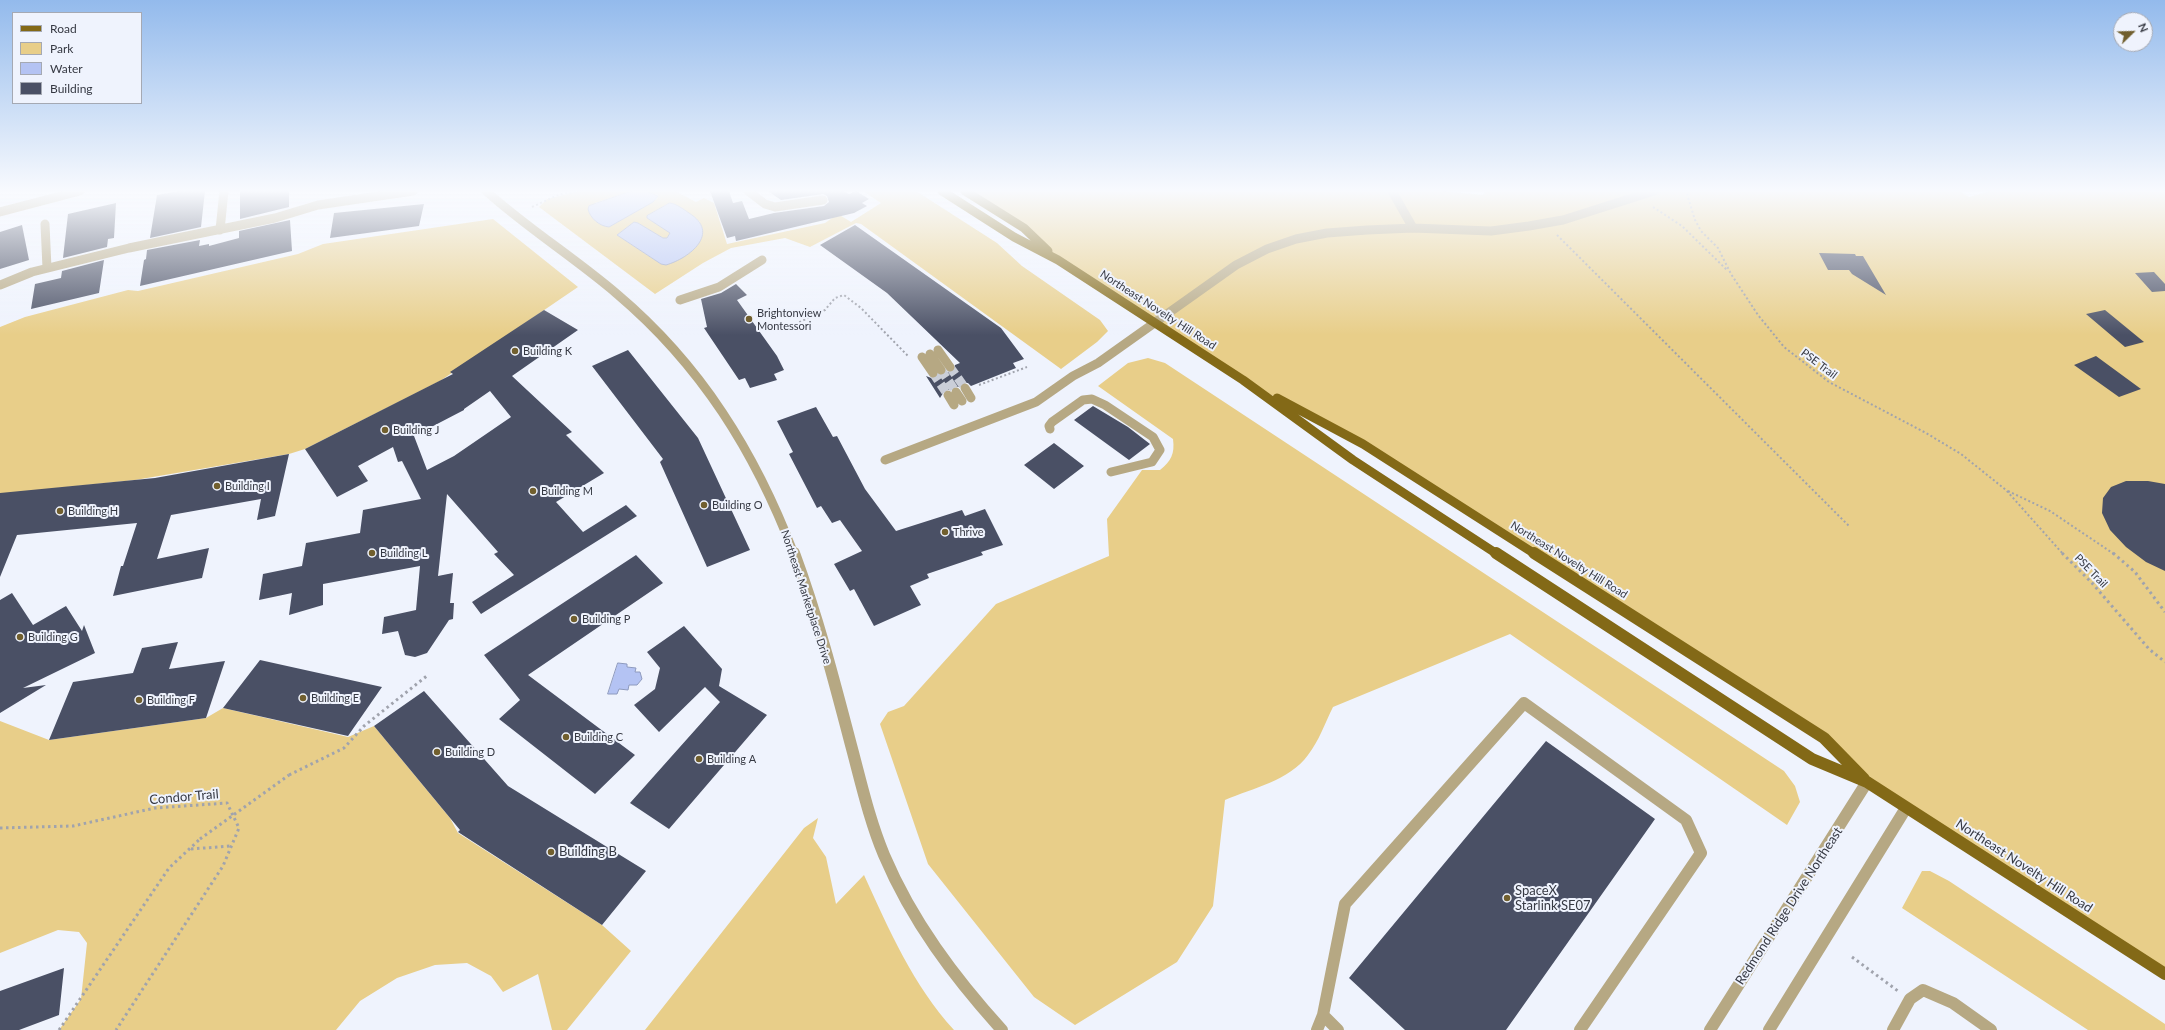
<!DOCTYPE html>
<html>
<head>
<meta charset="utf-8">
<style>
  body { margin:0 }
  #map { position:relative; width:2165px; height:1030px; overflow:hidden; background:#eff3fd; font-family:Lato,sans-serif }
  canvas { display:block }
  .legend { position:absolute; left:12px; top:12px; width:130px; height:92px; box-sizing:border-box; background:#eff3fd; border:1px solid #a5a9b3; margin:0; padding:5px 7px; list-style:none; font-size:12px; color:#363943 }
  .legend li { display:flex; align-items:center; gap:8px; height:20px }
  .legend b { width:20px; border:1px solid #a5a9b3 }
  .north { position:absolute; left:2113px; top:12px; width:40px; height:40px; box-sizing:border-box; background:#eff3fd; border:1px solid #a5a9b3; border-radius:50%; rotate:67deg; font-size:11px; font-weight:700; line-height:16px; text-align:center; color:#363943 }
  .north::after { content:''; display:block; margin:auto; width:14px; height:18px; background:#715f2e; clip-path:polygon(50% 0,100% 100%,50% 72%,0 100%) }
</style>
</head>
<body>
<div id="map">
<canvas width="2165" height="1030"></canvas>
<ul class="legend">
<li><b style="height:5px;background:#836917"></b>Road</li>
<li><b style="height:11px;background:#e8ce89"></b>Park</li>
<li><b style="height:11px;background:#b4c3f3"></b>Water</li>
<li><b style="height:11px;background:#4a5065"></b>Building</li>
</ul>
<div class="north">N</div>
</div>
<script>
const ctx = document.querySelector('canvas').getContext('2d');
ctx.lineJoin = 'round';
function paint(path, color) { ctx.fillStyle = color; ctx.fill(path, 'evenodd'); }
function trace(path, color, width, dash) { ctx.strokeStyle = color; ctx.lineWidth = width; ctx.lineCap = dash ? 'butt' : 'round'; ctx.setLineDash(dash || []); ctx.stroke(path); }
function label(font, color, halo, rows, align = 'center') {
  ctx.font = font + ' Lato,sans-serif'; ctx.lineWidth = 4; ctx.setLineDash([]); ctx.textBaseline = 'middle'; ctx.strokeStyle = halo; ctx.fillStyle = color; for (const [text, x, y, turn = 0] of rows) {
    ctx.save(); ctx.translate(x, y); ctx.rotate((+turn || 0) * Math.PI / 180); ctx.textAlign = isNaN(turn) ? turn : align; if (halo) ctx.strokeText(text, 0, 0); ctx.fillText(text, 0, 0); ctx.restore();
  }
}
const green = new Path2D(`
  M579 191H632L595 203 609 227 657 199 658 195 637 191H675L696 202 704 198 714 203 727 244 825 223 838 214 851 222 881 203 863 191H916L997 243 1022 266 1100 320 1108 331 1097 342 1061 369 861 224 856 223 810 247 785 238 731 248 703 263 655 294 539 207 547 199ZM667 204H674L700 222 661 264 617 235 634 222 638 223 663 238H667L671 233 647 218V216Z
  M965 191H1440L1483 195 1486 191H1960L1969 197 1990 191H2165V974L1867 782 1824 738 1363 444 1243 380 1058 260 1024 228Z
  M493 219 578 287 440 381 305 449 289 454 135 480 0 494V327L25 317 128 290 138 291 298 254 323 244Z
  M1148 358 1165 363 1784 771 1795 786 1800 802 1787 825 1510 634 1333 707C1325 723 1319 741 1308 755 1289 781 1253 788 1225 800L1213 906 1177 962 1075 1025 1034 997 928 864 880 724 888 712 904 706 996 604 1109 556 1107 519 1142 470H1160C1171 461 1175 454 1173 439L1098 386 1128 363Z
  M223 708 348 737 374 726 450 818 458 833 602 925 631 951 567 1030H552L538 974 503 992 491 976 467 963 435 965 397 978 360 1001 336 1030H59L81 999 87 943 79 932 58 930 0 953V721L49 740 206 718Z
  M818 818 813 838 826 857 836 904 864 875C889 930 913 985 954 1030H645L804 828Z
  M1922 871H1930L1949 881 2165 1024V1030H2088L1902 908Z`);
const water = new Path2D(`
  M632 191H645L658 196 653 202 609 227C599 226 590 218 588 209L589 206Z
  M670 203C677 204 683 209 689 213 721 233 690 258 666 265L661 264 617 235 634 222 638 223 663 238H667L670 233 647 218V216Z
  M618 663 627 664V667L636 668 635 672H640L642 679 637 685H629L628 690 619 689 617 694H608Z`);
const building = new Path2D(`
  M180 191H205L201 227 150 238 157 195Z
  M240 191H289V207L240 219Z
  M710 191H729L733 203 742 201 749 219 774 213 824 206 829 202 827 196 823 194 781 200 768 191H843L849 194 856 191 869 199 862 203 867 206 854 213 736 241 735 236 727 238Z
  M116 203 114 238 108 239 107 247 63 258 68 214Z
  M424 204 419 226 330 238 334 213Z
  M290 220 292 251 140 286 144 260 146 259 147 250 200 240 199 246 209 244V246L239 238V231Z
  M22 225 29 260 0 269V232Z
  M855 225 1001 328 1024 359 1013 363 1016 368 971 386 968 383H962L959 387 955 386 951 390H945L940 398 926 376 934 379 938 375H944L947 372H953L955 365 960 363 887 293 820 245Z
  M1819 253 1855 254 1856 256H1863L1886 295 1852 274 1849 270H1828Z
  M104 260 99 293 31 309 35 284 61 278 62 271Z
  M2154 272 2165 284V291L2152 292 2135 273Z
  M736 284 747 295 737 300 777 356 784 370 774 374 777 380 750 388 745 378 739 380 704 328 707 327 701 299 721 293Z
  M544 310 578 330 512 376 572 432 566 435 604 473 556 502 583 532 626 505 637 516 481 614 472 602 514 575 494 554 498 552 447 494 438 576 453 573 450 603H454L453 619 449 620 427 653 415 657 405 655 398 631 382 634 384 617 416 610 420 566 323 584V605L289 615 292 593 259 600 263 574 302 566 306 543 360 533 363 510 421 499 402 461 398 462 393 447 358 466 368 481 337 497 305 449 453 374 450 372ZM490 391 511 417 454 456 427 470 414 436 464 410V409Z
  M2105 310 2144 342 2125 347 2086 314Z
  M628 350 698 438 750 550 707 567 660 462 663 459 592 366Z
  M2096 356 2141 389 2119 397 2074 365Z
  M1093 406 1128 427 1150 444 1129 460 1074 420Z
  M816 407 833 437 837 436 865 489 896 531 962 510 965 516 985 509 1003 545 981 552 983 555 927 574 929 578 910 586 921 605 874 626 854 589 850 591 834 564 862 551 840 520 832 523 821 506 817 508 789 454 793 452 777 421Z
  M1054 443 1084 466 1054 489 1024 465Z
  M289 454 275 516 257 520 261 499 171 515 157 559 209 548 202 578 113 596 121 566H123L137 523 17 535 0 577V493L155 478Z
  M2126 481H2148L2165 484V571L2146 562 2126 547 2110 530 2102 513 2103 498 2111 487Z
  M636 555 663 583 528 675 635 755 595 794 499 719 520 700 484 655Z
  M12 593 33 625 66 606 82 631 84 625 95 653 23 688 46 685 0 713V600Z
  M684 626 722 669 719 686 767 715 669 829 630 803 720 702 705 687 659 732 634 705 655 689 660 668 647 652Z
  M178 642 169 669 225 661 206 718 49 740 73 682 133 673 142 648Z
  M260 660 278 664 382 687 348 736 223 708Z
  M424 691 508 786 646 871 602 925 458 832 460 830 374 726Z
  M1546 741 1655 819 1506 1030H1405L1349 978Z
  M64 968 59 1015 19 1030H0V991Z`);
const minorTunnel = new Path2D(`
  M950 367 965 388
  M941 370 956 392
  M933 373 948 395`);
const pathFar1 = new Path2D(`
  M1683 191 1687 194 1695 220 1701 231 1718 248 1731 274 1758 315 1784 347 1829 382 1926 433 1961 454 2006 490 2063 554
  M532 207 558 195 579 191
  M1653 207 1682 226 1728 271
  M1557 235 1849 526
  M783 330 825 310 835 298 844 295 861 308 908 356
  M979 385 1027 367
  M2008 491 2050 511 2114 554`);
const path = new Path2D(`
  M2062 553 2092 583 2149 649 2165 662
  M2113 553 2135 572 2165 612
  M289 775 344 748 364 726 428 675
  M0 828 73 826 155 808 227 803 239 828 223 866 116 1030
  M191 849 231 846
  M1852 957 1898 991
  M59 1030 169 868 200 839`);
const minorFar1 = new Path2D(`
  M486 191C527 228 575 258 617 294 701 365 755 452 794 554
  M748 191 765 204 775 207 823 200
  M1392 191 1413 228
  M0 212 80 191
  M45 224 47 268
  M220 230 224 191
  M0 285 32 272 129 248 275 218 318 205 413 191
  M680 300 719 287 762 260
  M938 350 950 367
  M930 354 941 370
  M922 357 933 373
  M965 388 971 398
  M956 392 962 401
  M948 395 954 405
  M1050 429 1049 426 1052 422 1083 400 1092 399 1105 405 1153 437 1160 450 1152 462 1111 472
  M885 460 1036 402 1073 376 1098 363 1236 265 1267 249 1296 239 1327 233 1367 230 1413 228 1491 231 1529 226 1563 220 1654 191`);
const minor = new Path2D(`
  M794 553C817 615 834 680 851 745 861 782 869 819 884 855 912 921 954 977 1002 1030
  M1323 1015 1338 1030
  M1317 1030 1323 1015 1345 904 1524 703 1686 820 1701 853 1580 1030
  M1710 1030 1867 782
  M1769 1030 1906 808
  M1893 1030 1910 999 1923 990 1953 1003 1991 1030`);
const majorFar1 = new Path2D(`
  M942 191 1014 237 1058 260 1243 380 1353 460 1497 554
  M965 191 1024 228 1048 251
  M1277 398 1363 444 1535 554`);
const major = new Path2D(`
  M1496 553 1812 759 1867 782 2165 974
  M1534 553 1824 738 1864 779`);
const pathBridge = new Path2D(`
  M200 839 289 775`);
const markers = [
  [749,319,4,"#715f2e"],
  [515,351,4,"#715f2e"],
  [385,430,4,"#715f2e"],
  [217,486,4,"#715f2e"],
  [533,491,4,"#715f2e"],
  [704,505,4,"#715f2e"],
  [60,511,4,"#715f2e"],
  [945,532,4,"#715f2e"],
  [372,553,4,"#715f2e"],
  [574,619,4,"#715f2e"],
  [20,637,4,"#715f2e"],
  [303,698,4,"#715f2e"],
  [139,700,4,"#715f2e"],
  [566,737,4,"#715f2e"],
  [437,752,4,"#715f2e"],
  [699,759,4,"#715f2e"],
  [551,852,4,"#715f2e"],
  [1507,898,4,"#715f2e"]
];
const streetNames = [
  ["Northeast Novelty Hill Road",1158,310,33],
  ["PSE Trail",1819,364,37],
  ["Northeast Novelty Hill Road",1569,560,32],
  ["PSE Trail",2091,571,46],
  ["Northeast Marketplace Drive",806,597,72]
];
const poiNames = [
  ["Brightonview",757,313],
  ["Montessori",757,326],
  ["Building K",523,351],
  ["Building J",393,430],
  ["Building I",225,486],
  ["Building M",541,491],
  ["Building O",712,505],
  ["Building H",68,511],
  ["Thrive",953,532],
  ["Building L",380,553],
  ["Building P",582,619],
  ["Building G",28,637],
  ["Building E",311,698],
  ["Building F",147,700],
  ["Building C",574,737],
  ["Building D",445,752],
  ["Building A",707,759]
];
const nearStreetnames = [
  ["Condor Trail",184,797,-5],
  ["Northeast Novelty Hill Road",2024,866,33],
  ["Redmond Ridge Drive Northeast",1789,906,-57]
];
const nearPoinames = [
  ["Building B",559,852],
  ["SpaceX",1515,891],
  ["Starlink SE07",1515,906]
];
paint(green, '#e8ce89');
paint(water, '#b4c3f3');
trace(water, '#8e9abe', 1);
paint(building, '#4a5065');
trace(minorTunnel, '#caced8', 9, [9, 4.5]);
trace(pathFar1, '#a0a3ad', 2, [2, 2.5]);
trace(path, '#a0a3ad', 3, [2.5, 3.5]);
trace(minorFar1, '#b6a883', 9);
trace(minor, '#b6a883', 12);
trace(majorFar1, '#836917', 9);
trace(major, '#836917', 12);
trace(pathBridge, '#a0a3ad', 3, [2.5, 3.5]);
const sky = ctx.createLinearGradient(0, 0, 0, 335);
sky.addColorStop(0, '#93baec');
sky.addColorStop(0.57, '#f8fafe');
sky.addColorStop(1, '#f8fafe00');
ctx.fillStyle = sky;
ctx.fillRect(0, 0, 2165, 335);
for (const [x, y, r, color] of markers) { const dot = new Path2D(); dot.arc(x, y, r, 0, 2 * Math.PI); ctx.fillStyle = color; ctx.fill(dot); trace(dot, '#eff3fd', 1.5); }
label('11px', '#363943', '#eff3fd', streetNames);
label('11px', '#363943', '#eff3fd', poiNames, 'left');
label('13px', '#363943', '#eff3fd', nearStreetnames);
label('13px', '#363943', '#eff3fd', nearPoinames, 'left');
</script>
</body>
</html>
